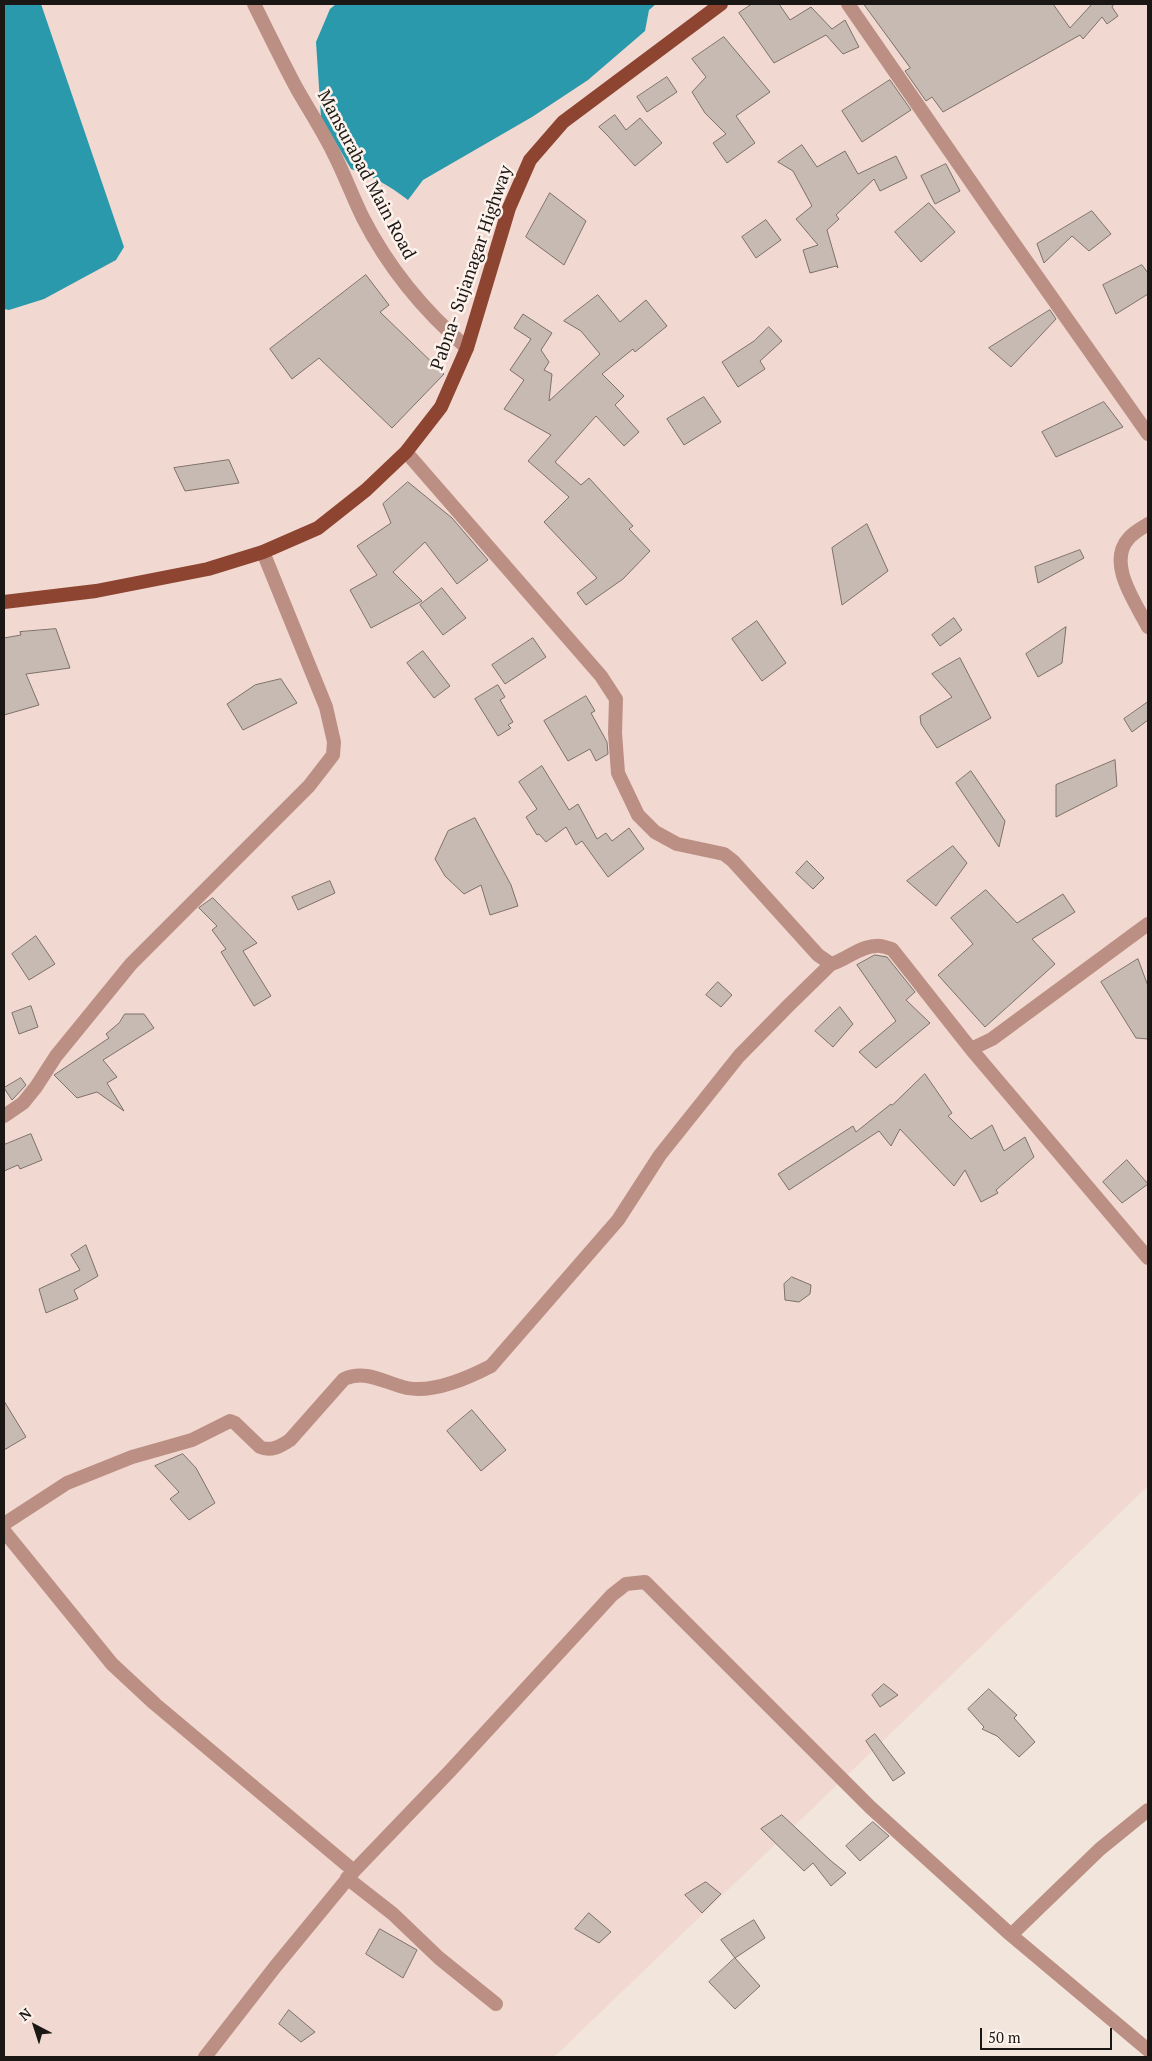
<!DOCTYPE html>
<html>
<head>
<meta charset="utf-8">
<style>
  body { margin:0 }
  #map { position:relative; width:1152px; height:2061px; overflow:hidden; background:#f2e5dc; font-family:"PT Serif",serif }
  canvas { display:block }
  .frame { position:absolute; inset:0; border:5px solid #1b1714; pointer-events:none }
  .north { position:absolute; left:10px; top:2001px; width:50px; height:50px; -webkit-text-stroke:4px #fdf3ec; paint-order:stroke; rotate:320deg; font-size:14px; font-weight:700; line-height:20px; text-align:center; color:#1b1714 }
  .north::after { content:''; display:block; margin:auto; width:18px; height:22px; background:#1b1714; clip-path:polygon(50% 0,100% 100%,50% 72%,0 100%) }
  .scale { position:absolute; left:980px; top:2028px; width:132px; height:22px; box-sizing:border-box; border:2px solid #1b1714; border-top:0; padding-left:6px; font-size:15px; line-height:18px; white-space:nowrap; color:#1b1714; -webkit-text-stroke:4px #fdf3ec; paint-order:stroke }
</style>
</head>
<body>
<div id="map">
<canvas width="1152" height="2061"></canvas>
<div class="frame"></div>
<div class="north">N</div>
<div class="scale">50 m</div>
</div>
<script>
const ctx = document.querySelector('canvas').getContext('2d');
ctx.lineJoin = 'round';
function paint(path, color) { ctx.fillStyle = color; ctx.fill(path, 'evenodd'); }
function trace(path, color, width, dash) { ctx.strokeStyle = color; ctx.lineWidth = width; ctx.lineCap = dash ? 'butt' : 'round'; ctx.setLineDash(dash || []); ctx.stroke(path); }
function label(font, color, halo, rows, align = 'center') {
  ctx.font = font + ' "PT Serif",serif'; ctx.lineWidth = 5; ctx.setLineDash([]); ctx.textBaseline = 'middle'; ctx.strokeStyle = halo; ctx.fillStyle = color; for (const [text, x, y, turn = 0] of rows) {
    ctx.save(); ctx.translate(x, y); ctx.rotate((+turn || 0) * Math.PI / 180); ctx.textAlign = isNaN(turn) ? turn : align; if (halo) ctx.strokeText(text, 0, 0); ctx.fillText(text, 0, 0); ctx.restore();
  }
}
const commercial = new Path2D(`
  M4 4H1148V1486L554 2057H4Z`);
const water = new Path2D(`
  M4 4H41L124 247 116 260 44 299 9 310 4 309Z
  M336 4H656L649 10 645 31 588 80 532 117 423 180 408 200C390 186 373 176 351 169L321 117 316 42 330 9Z`);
const building = new Path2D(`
  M752 4H779L790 20 811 7 832 29 845 20 859 47 843 54 826 35 774 63 739 13Z
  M864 4H1053L1070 28 1092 4H1114L1112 7 1118 16 1107 24 1102 17 1083 39 1080 35 943 112 932 97 926 101 905 71 910 68Z
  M724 37 770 92 736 116 755 143 727 163 713 143 726 134 705 113 692 92 706 77 692 59Z
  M667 77 677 92 647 112 637 97Z
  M890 80 911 110 862 142 842 111Z
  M615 115 626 130 640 118 662 143 635 166 608 136 599 127Z
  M802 145 817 167 845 151 858 174 896 156 907 178 880 191 874 179 836 215 839 219 827 230 838 268 836 266 810 273 803 250 818 245 796 219 812 206 793 171 778 162Z
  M946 164 960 191 935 204 921 176Z
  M550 193 586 221 564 265 526 237Z
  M929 203 955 232 921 262 895 232Z
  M1092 211 1111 234 1089 251 1072 236 1044 263 1037 244Z
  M766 220 781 240 756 258 742 237Z
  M1142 265 1148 273V294L1116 314 1103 285Z
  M366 275 389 305 380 312 444 374 392 428 319 358 292 379 270 349Z
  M598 295 620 322 646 300 667 326 635 352 633 349 602 374 624 396 615 405 639 432 624 446 596 416 555 462 581 485 589 478 633 526 629 529 650 551 623 579 586 605 577 593 597 578 544 522 569 497 528 461 551 435 504 409 524 380 510 370 531 339 514 328 523 314 552 333 541 350 549 362 544 370 552 374 549 401 600 354 581 331 564 321Z
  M1050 310 1056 319 1011 367 989 348Z
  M769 327 782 341 760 361 765 369 738 387 722 362 754 341Z
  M704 397 721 422 684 445 667 419Z
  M1104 402 1123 427 1056 457 1042 432Z
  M229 460 239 483 185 491 174 468Z
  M408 482 452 518 488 560 457 584 425 542 393 572 422 601 371 628 350 590 377 575 357 546 391 523 383 504Z
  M867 524 888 571 842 605 832 548Z
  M1080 550 1084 558 1038 583 1035 567Z
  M442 588 466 618 443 635 420 605Z
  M954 618 962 630 940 646 932 635Z
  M757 621 786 663 762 681 732 639Z
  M1066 627 1062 663 1038 677 1026 654Z
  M56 629 70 668 26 674 39 705 4 715V638L21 635 20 632Z
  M533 638 546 657 505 684 492 665Z
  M423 651 450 686 434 698 407 663Z
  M960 658 991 718 937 748 921 724 920 716 952 697 932 674Z
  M281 679 297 703 243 730 227 704 255 685Z
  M498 685 505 697 500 700 513 722 508 725 511 728 498 736 475 699Z
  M586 696 595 711 591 713 607 742 608 754 596 761 590 749 568 761 544 721Z
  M1148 702V720L1132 732 1124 719Z
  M1115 760 1117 786 1056 817V785Z
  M542 766 569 810 578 804 597 839 606 833 612 841 629 828 644 849 608 877 582 841 576 845 566 827 546 842 539 834 537 835 526 817 537 809 519 782Z
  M971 771 1005 821 999 847 956 783Z
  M475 818 511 885 518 906 490 915 481 885 464 894 445 876 435 859 448 831Z
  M953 846 967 863 936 906 907 881Z
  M807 861 824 878 813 889 796 873Z
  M330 881 335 893 298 910 292 897Z
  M986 890 1017 923 1063 894 1075 912 1032 939 1055 964 985 1027 938 975 973 944 951 918Z
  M213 898 257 943 243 951 271 996 254 1006 221 952 226 949 212 930 217 926 199 908Z
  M36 936 55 964 29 980 12 954Z
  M875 955 887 957 915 992 906 1000 930 1023 876 1068 859 1052 896 1021 857 965Z
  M1138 959 1148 986V1039L1136 1038 1101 982Z
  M718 982 732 995 721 1007 706 995Z
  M31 1006 38 1027 19 1034 12 1013Z
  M840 1007 853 1024 833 1047 815 1031Z
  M125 1014H144L154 1028 103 1060 117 1077 107 1083 124 1111 97 1092 77 1098 54 1075 109 1038 106 1034 119 1023Z
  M925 1074 952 1113 948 1116 971 1139 992 1125 1004 1151 1025 1137 1034 1157 996 1190 998 1193 981 1202 965 1170 954 1186 900 1129 891 1146 879 1131 789 1190 778 1174 853 1126 856 1132 891 1104 892 1105Z
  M21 1078 26 1085 12 1100 4 1088Z
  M31 1134 42 1160 20 1169 18 1165 4 1171V1145Z
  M1127 1160 1148 1184 1122 1203 1103 1182Z
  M86 1245 98 1276 74 1290 78 1299 46 1313 39 1289 80 1270 71 1255Z
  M792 1277 811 1285 810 1294 799 1302 785 1300 784 1284Z
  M4 1401 26 1437 4 1450Z
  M472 1410 506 1450 481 1471 447 1431Z
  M183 1454 196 1468 215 1503 189 1520 170 1499 179 1492 155 1466Z
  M884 1684 898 1695 880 1707 872 1695Z
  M989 1689 1017 1715 1014 1718 1035 1742 1019 1757 997 1736 982 1729 984 1727 968 1709Z
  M875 1734 905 1773 893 1781 866 1741Z
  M782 1815 830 1860 846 1873 831 1886 813 1863 804 1871 761 1829Z
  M873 1822 889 1836 860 1861 846 1846Z
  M706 1882 721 1894 702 1913 685 1895Z
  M589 1913 611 1932 599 1943 575 1929Z
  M754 1920 765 1938 735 1958 721 1940Z
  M380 1929 417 1950 403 1978 366 1954Z
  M735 1958 760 1986 735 2009 709 1982Z
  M289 2010 315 2032 301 2042 279 2024Z`);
const minor = new Path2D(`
  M254 4C268 32 282 61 297 89 309 110 322 130 333 152 344 173 352 196 363 218 389 269 424 311 467 348
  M848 4 996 218 1148 434
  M406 452 601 676 616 699 615 733 618 773 638 815 655 832 677 844 724 854 733 861 818 955 831 964C846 960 860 946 876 946 881 945 887 948 892 949L971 1049 992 1039 1148 924
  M1148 524C1142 528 1134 532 1129 538 1106 563 1136 603 1148 627
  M971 1049 1148 1258
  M4 1116 23 1103 36 1087 56 1056 131 964 309 786 333 755 334 742 326 707 263 552
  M4 1524 67 1483 132 1457 192 1440 230 1421 235 1423 260 1447C271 1452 281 1446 290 1440L344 1379C366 1369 385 1383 407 1388 433 1393 468 1378 491 1366L618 1220 660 1155 739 1056 788 1006 831 964
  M4 1531 112 1664 155 1704 354 1871 450 1771 612 1595 626 1584 645 1582 870 1807 1011 1935 1148 2050
  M347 1878 393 1914 439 1958 496 2004
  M1011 1935 1100 1849 1148 1810
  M205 2057 275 1967 354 1871`);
const primary = new Path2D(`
  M4 602 96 591 208 569 263 552 318 528 366 490 406 452 441 407 467 348 509 208 530 160 563 122 721 4`);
const streetNames = [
  ["Mansurabad Main Road",366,175,62],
  ["Pabna- Sujanagar Highway",472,268,-71]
];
paint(commercial, '#f1d8d0');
paint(water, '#2a99ac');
paint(building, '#c6bab2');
trace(building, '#7d726a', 1);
trace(minor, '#bb8f84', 14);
trace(primary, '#8d4431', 14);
label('18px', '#1b1714', '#fdf3ec', streetNames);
</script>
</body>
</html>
